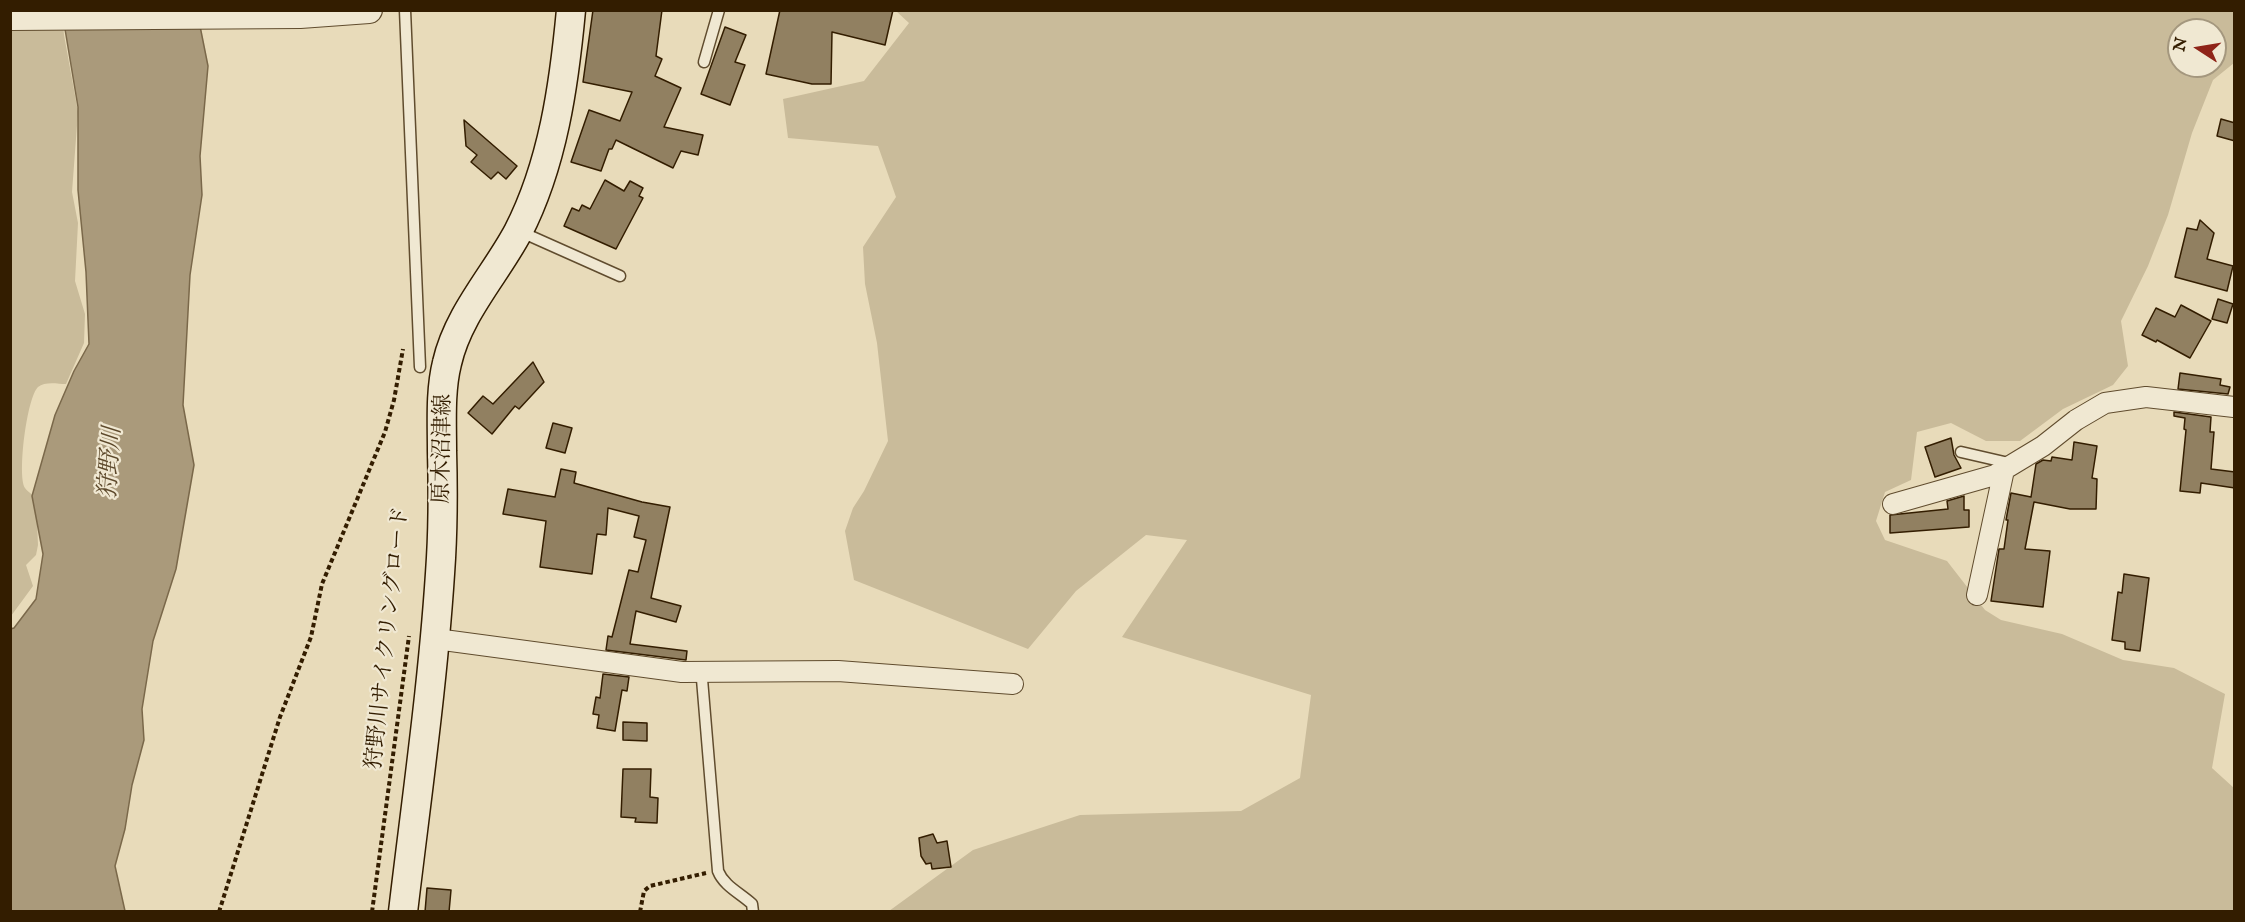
<!DOCTYPE html>
<html>
<head>
<meta charset="utf-8">
<style>
  body { margin:0 }
  #map { position:relative; width:2245px; height:922px; overflow:hidden; background:#e8dbba; font-family:"IM FELL English",serif }
  canvas { display:block }
  .frame { position:absolute; inset:0; border:12px solid #331d00; pointer-events:none }
  .north { position:absolute; left:2167px; top:18px; width:60px; height:60px; box-sizing:border-box; background:#f0e8d2; border:2px solid #a4977e; border-radius:50%; rotate:282deg; font-size:16px; font-weight:700; line-height:24px; text-align:center; color:#331d00 }
  .north::after { content:''; display:block; margin:auto; width:21px; height:27px; background:#8f2418; clip-path:polygon(50% 0,100% 100%,50% 72%,0 100%) }
</style>
</head>
<body>
<div id="map">
<canvas width="2245" height="922"></canvas>
<div class="frame"></div>
<div class="north">N</div>
</div>
<script>
const ctx = document.querySelector('canvas').getContext('2d');
ctx.lineJoin = 'round';
function paint(path, color) { ctx.fillStyle = color; ctx.fill(path, 'evenodd'); }
function trace(path, color, width, dash) { ctx.strokeStyle = color; ctx.lineWidth = width; ctx.lineCap = dash ? 'butt' : 'round'; ctx.setLineDash(dash || []); ctx.stroke(path); }
function label(font, color, halo, rows, align = 'center') {
  ctx.font = font + ' "IM FELL English","Noto Serif JP",serif'; ctx.lineWidth = 4.5; ctx.setLineDash([]); ctx.textBaseline = 'middle'; ctx.strokeStyle = halo; ctx.fillStyle = color; for (const [text, x, y, turn = 0] of rows) {
    ctx.save(); ctx.translate(x, y); ctx.rotate((+turn || 0) * Math.PI / 180); ctx.textAlign = isNaN(turn) ? turn : align; if (halo) ctx.strokeText(text, 0, 0); ctx.fillText(text, 0, 0); ctx.restore();
  }
}
const green = new Path2D(`
  M10 11H62L64 35 78 112 72 192 78 223 75 281 85 314 84 343 66 384C58 384 45 381 38 387 27 397 17 475 25 488 27 491 33 495 36 498L38 545 36 555 26 565 33 586 11 616Z
  M896 11H2234V63L2213 80 2192 133 2168 215 2148 266 2121 321 2128 366 2113 385 2063 409 2020 441H1986L1951 423 1917 432 1911 480 1885 492 1876 521 1885 540 1947 561 1985 610 2001 620 2062 634 2123 660 2174 668 2225 694 2212 768 2234 788V911H889L973 850 1080 815 1241 811 1300 778 1311 695 1122 637 1187 540 1146 535 1076 591 1028 649 854 580 845 531 853 508 864 491 888 441 877 343 865 284 863 247 896 197 878 146 788 138 783 99 864 81 909 23ZM2179 30H2215V66H2179Z`);
const water = new Path2D(`
  M62 11H197L208 66 200 156 202 195 190 275 183 405 194 465 176 569 153 641 142 709 144 740 132 785 125 829 115 866 125 911H11L10 629 14 628 36 599 43 554 32 496 55 415 74 371 89 344 86 272 78 190V107Z`);
const building = new Path2D(`
  M593 10H662L656 56 662 59 655 76 681 88 664 127 703 135 698 155 681 151 673 168 616 140 612 149H609L601 171 571 162 589 110 620 121 632 92 583 82Z
  M780 10H893L885 45 832 32 831 84H812L766 74Z
  M725 27 746 35 735 62 745 65 730 105 701 94Z
  M2221 119 2235 123V141L2217 136Z
  M464 120 517 166 506 179 498 172 491 179 471 162 477 155 466 146Z
  M605 180 624 191 630 181 643 188 639 196 643 198 616 249 564 226 572 208 579 211 582 205 590 209Z
  M2200 220 2214 233 2207 259 2233 266 2227 291 2175 277 2187 228 2197 230Z
  M2218 299 2233 304 2227 323 2212 319Z
  M2181 305 2211 321 2190 358 2157 340 2156 342 2142 335 2156 308 2175 317Z
  M533 362 544 382 519 409 515 406 492 434 468 413 483 396 493 404Z
  M2180 373 2221 379 2220 385 2230 387 2228 394 2178 389Z
  M2174 412 2211 417 2210 432H2214L2211 469 2235 472V488L2201 483 2200 493 2180 491 2186 430 2184 429 2185 418 2174 416Z
  M553 423 572 428 565 453 546 448Z
  M1951 438 1954 455 1961 468 1935 477 1925 447Z
  M2074 442 2097 446 2092 478 2097 479 2096 509H2070L2034 502 2025 549 2050 551 2043 607 1991 601 1999 549H2004L2008 520H2006L2011 493 2031 497 2036 464 2043 460 2051 461 2052 457 2072 460Z
  M561 469 576 472 574 483 642 502 670 507 651 598 681 606 676 622 636 611 630 644 687 651 686 660 606 650 608 636 612 637 629 570 638 572 646 540 634 537 639 516 608 508 606 535 597 534 592 574 540 567 546 521 503 514 508 489 555 497Z
  M1964 496V510H1969V527L1890 533V515L1948 509 1947 501Z
  M2124 574 2149 578 2140 651 2125 649V642L2112 640 2118 592 2122 593Z
  M603 674 629 677 627 691 622 690 615 731 597 728 599 715 593 714 596 697 600 698Z
  M623 722 647 723V741L623 740Z
  M623 769H651L650 797 658 798 657 823 635 822 636 818 621 817Z
  M933 834 937 843 947 841 951 867 932 869 931 863 926 864 921 856 919 838Z
  M427 888 451 890 449 912H425Z`);
const path = new Path2D(`
  M219 912 280 717 311 637 322 584 385 432 394 400 403 349
  M372 912 409 636
  M640 912 644 891 650 886 706 873`);
const service = new Path2D(`
  M405 10 420 367
  M704 62 719 10
  M519 231 620 276
  M1961 452 2013 464
  M696 672 702 679 718 871C724 886 740 893 752 904L753 912`);
const minor = new Path2D(`
  M1893 504 1995 475 2043 446 2076 420 2105 403 2146 397 2234 407
  M1977 595 2004 470
  M436 639 682 672 838 671 1013 684`);
const tertiary = new Path2D(`
  M10 17 300 15 369 10`);
const secondary = new Path2D(`
  M403 912C417 794 434 677 441 558 443 523 443 487 442 451 442 422 440 391 447 363 458 314 495 275 518 232 553 164 564 85 571 10`);
const streetNames = [
  ["原木沼津線",444,449,-89],
  ["狩野川サイクリングロード",389,638,-84]
];
const waterNames = [
  ["狩野川",112,463,-86]
];
paint(green, '#c9bb9a');
paint(water, '#aa9a7b');
trace(water, '#7a684a', 1.5);
paint(building, '#918061');
trace(building, '#331d00', 1.5);
trace(service, '#604c2e', 13);
trace(minor, '#604c2e', 22);
trace(tertiary, '#604c2e', 28);
trace(secondary, '#331d00', 31);
trace(path, '#331d00', 4, [4.5, 3]);
trace(service, '#f0e8d2', 10);
trace(minor, '#f0e8d2', 20);
trace(tertiary, '#f0e8d2', 26);
trace(secondary, '#f0e8d2', 28);
label('22px', '#331d00', '#f0e8d2', streetNames);
label('italic 24px', '#5d492b', '#f0e8d2', waterNames);
</script>
</body>
</html>
